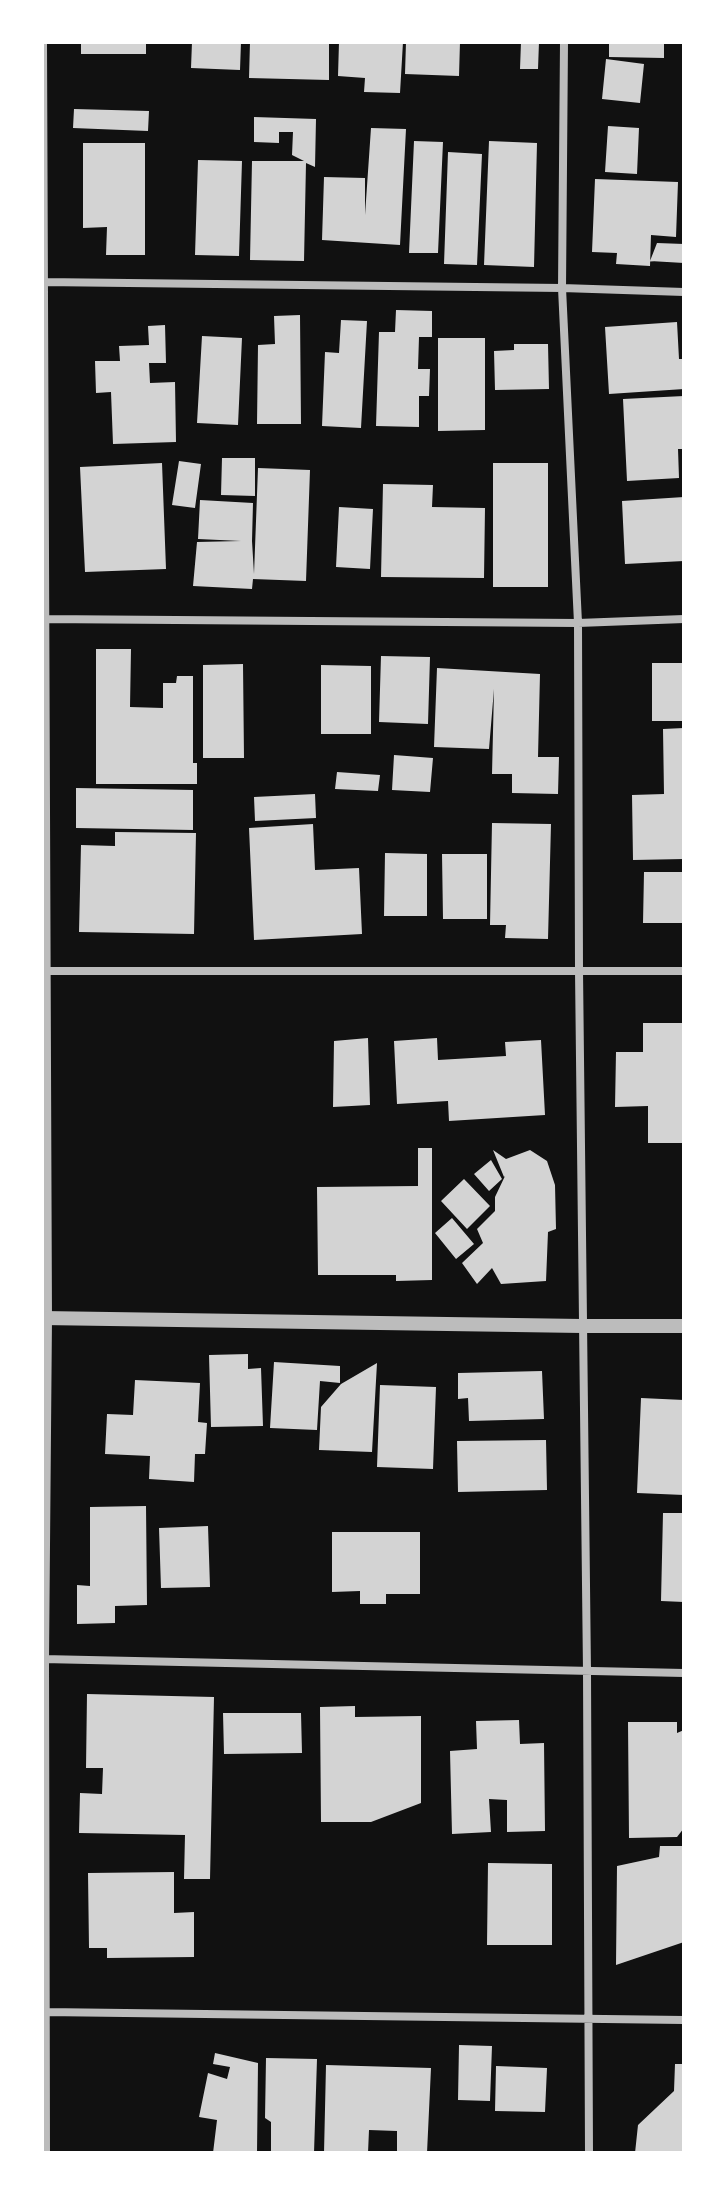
<!DOCTYPE html>
<html>
<head>
<meta charset="utf-8">
<style>
  body { margin:0 }
  #map { position:relative; width:726px; height:2195px; overflow:hidden; background:#111; font-family:Ubuntu,sans-serif }
  canvas { display:block }
  .frame { position:absolute; inset:0; border:44px solid #fff; pointer-events:none }
</style>
</head>
<body>
<div id="map">
<canvas width="726" height="2195"></canvas>
<div class="frame"></div>
</div>
<script>
const ctx = document.querySelector('canvas').getContext('2d');
ctx.lineJoin = 'round';
function paint(path, color) { ctx.fillStyle = color; ctx.fill(path, 'evenodd'); }
function trace(path, color, width, dash) { ctx.strokeStyle = color; ctx.lineWidth = width; ctx.lineCap = dash ? 'butt' : 'round'; ctx.setLineDash(dash || []); ctx.stroke(path); }
const building = new Path2D(`
  M81 42H146V54H81Z
  M192 42H241L240 70 191 68Z
  M250 42H329V80L249 78Z
  M339 42H403L400 93 364 92 365 78 338 76Z
  M406 42H460L459 76 405 74Z
  M521 42H539L538 69H520Z
  M609 42H664V58L609 57Z
  M606 59 644 64 640 103 602 99Z
  M74 109 149 111 148 131 73 128Z
  M254 117 316 119 315 167 306 163 304 261 250 260 252 161H304L292 155 293 132H279V143L254 142Z
  M608 126 639 128 637 174 605 172Z
  M371 128 406 129 400 245 322 240 324 177 365 178V215Z
  M414 141 443 142 438 253H409Z
  M489 141 537 143 534 267 484 265Z
  M83 143H145V255H106L107 227 83 228Z
  M448 152 482 154 477 265 444 264Z
  M198 160 242 161 239 256 195 255Z
  M595 179 678 182 676 237 651 235 650 266 616 264 617 253 592 252Z
  M657 243 684 244V263L650 261Z
  M396 310 432 311V337H419L418 369H430L429 396H419V427L376 426 379 332H395Z
  M300 315 301 424H257L258 345 275 344 274 316Z
  M341 320 367 321 361 428 322 426 325 352 339 353Z
  M677 322 679 359H684V389L609 394 605 327Z
  M165 325 166 363H149L150 383 175 382 176 442 113 444 111 392 96 393 95 361H120L119 346 149 345 148 326Z
  M202 336 242 338 238 425 197 423Z
  M438 338H485V430L438 431Z
  M514 344H548L549 389 495 390 494 351 514 350Z
  M684 396V449H678L679 478 627 481 623 399Z
  M222 458H255V496L221 495Z
  M179 461 201 464 195 508 172 505Z
  M162 463 166 569 85 572 80 467Z
  M493 463H548V587H493Z
  M258 468 310 470 306 581 253 579 252 589 193 586 197 542 241 541 198 539 200 500 253 503 252 541 254 574Z
  M383 484 433 485 432 507 485 508 484 578 381 577Z
  M684 497V561L625 564 622 501Z
  M339 507 373 509 370 569 336 567Z
  M96 649H131L130 707 163 708V683H176L177 676H193V763H197V784H96Z
  M381 656 430 657 428 724 379 722Z
  M652 663H684V721H652Z
  M243 664 244 758H203V665Z
  M321 665 371 666V734H321Z
  M437 668 540 674 538 757H559L558 794 512 793V774H492L494 689 489 749 434 747Z
  M684 728V859L633 860 632 795 664 794 663 729Z
  M394 755 433 758 430 792 392 790Z
  M337 772 380 775 378 791 335 789Z
  M76 788 193 790V830L76 828Z
  M315 794 316 818 255 821 254 797Z
  M492 823 551 824 548 939 505 938 506 925H490Z
  M313 824 315 870 359 868 362 934 254 940 249 828Z
  M115 832 196 833 194 934 79 932 81 845 115 846Z
  M385 853 427 854V916H384Z
  M442 854H487V919H443Z
  M644 872H684V923H643Z
  M643 1023H684V1143H648V1106L615 1107 616 1052H643Z
  M368 1038 370 1105 333 1107 334 1041Z
  M437 1038 438 1060 506 1056 505 1042 541 1040 545 1115 449 1121 448 1101 397 1104 394 1041Z
  M418 1148H432V1280L396 1281V1275H318L317 1187 418 1186Z
  M493 1150 506 1159 530 1150 547 1161 555 1185 556 1229 548 1232 546 1281 501 1284 492 1268 477 1284 462 1263 483 1243 477 1229 495 1211V1197L505 1176 504 1177Z
  M491 1160 502 1179 489 1191 474 1174Z
  M464 1179 490 1206 467 1229 441 1201Z
  M452 1218 474 1244 456 1259 435 1233Z
  M248 1354V1369L261 1368 263 1426 211 1427 209 1355Z
  M274 1362 340 1366V1383L320 1381 317 1430 270 1428Z
  M377 1363 372 1452 319 1450 321 1407 341 1384Z
  M542 1371 544 1419 469 1421 468 1398 458 1399V1373Z
  M135 1380 200 1383 198 1422 207 1423 205 1454H195L194 1482 149 1479 150 1456 105 1454 107 1414 133 1415Z
  M380 1385 436 1387 433 1469 377 1467Z
  M641 1398 684 1400V1495L637 1493Z
  M546 1440 547 1490 458 1492 457 1441Z
  M146 1506 147 1605 115 1606V1623L77 1624V1585L90 1586V1507Z
  M663 1513H684V1602L661 1601Z
  M208 1526 210 1587 161 1588 159 1528Z
  M332 1532H420V1594H386V1604H360V1591L332 1592Z
  M87 1694 214 1697 210 1879H184L185 1835 79 1833 80 1793 102 1794 103 1768H86Z
  M355 1706V1717L421 1716V1803L371 1822H321L320 1707Z
  M223 1713H301L302 1753 224 1754Z
  M519 1720 520 1744 544 1743 545 1831 507 1832V1800L489 1799 491 1832 452 1834 450 1751 477 1749 476 1721Z
  M628 1722H677V1733L684 1730V1828L677 1837 629 1838Z
  M660 1846H684V1942L616 1965 617 1866 659 1857Z
  M488 1863 552 1864V1945H487Z
  M174 1872V1913L194 1912V1957L107 1958V1948H89L88 1873Z
  M459 2045 492 2046 490 2101 458 2100Z
  M215 2053 258 2063 257 2153H213L217 2120 199 2117 208 2073 227 2079 230 2067 213 2064Z
  M266 2058 317 2059 314 2153H271V2122L265 2118Z
  M675 2064H684V2153H635L638 2125 674 2091Z
  M326 2065 431 2068 427 2153H397V2131L369 2130 368 2153H324Z
  M496 2066 547 2068 545 2112 495 2111Z`);
const minor = new Path2D(`
  M43 42 48 1318 45 1659 46 2153
  M564 42 562 288 578 623 579 971 587 1671 589 2153
  M42 282 562 288 684 292
  M42 619 578 623 684 619
  M43 971H684
  M43 1659 684 1673
  M45 2012 684 2020`);
const tertiary = new Path2D(`
  M42 1318 582 1326H684`);
paint(building, '#d3d3d3');
trace(minor, '#bcbcbc', 8);
trace(tertiary, '#bcbcbc', 14);
</script>
</body>
</html>
